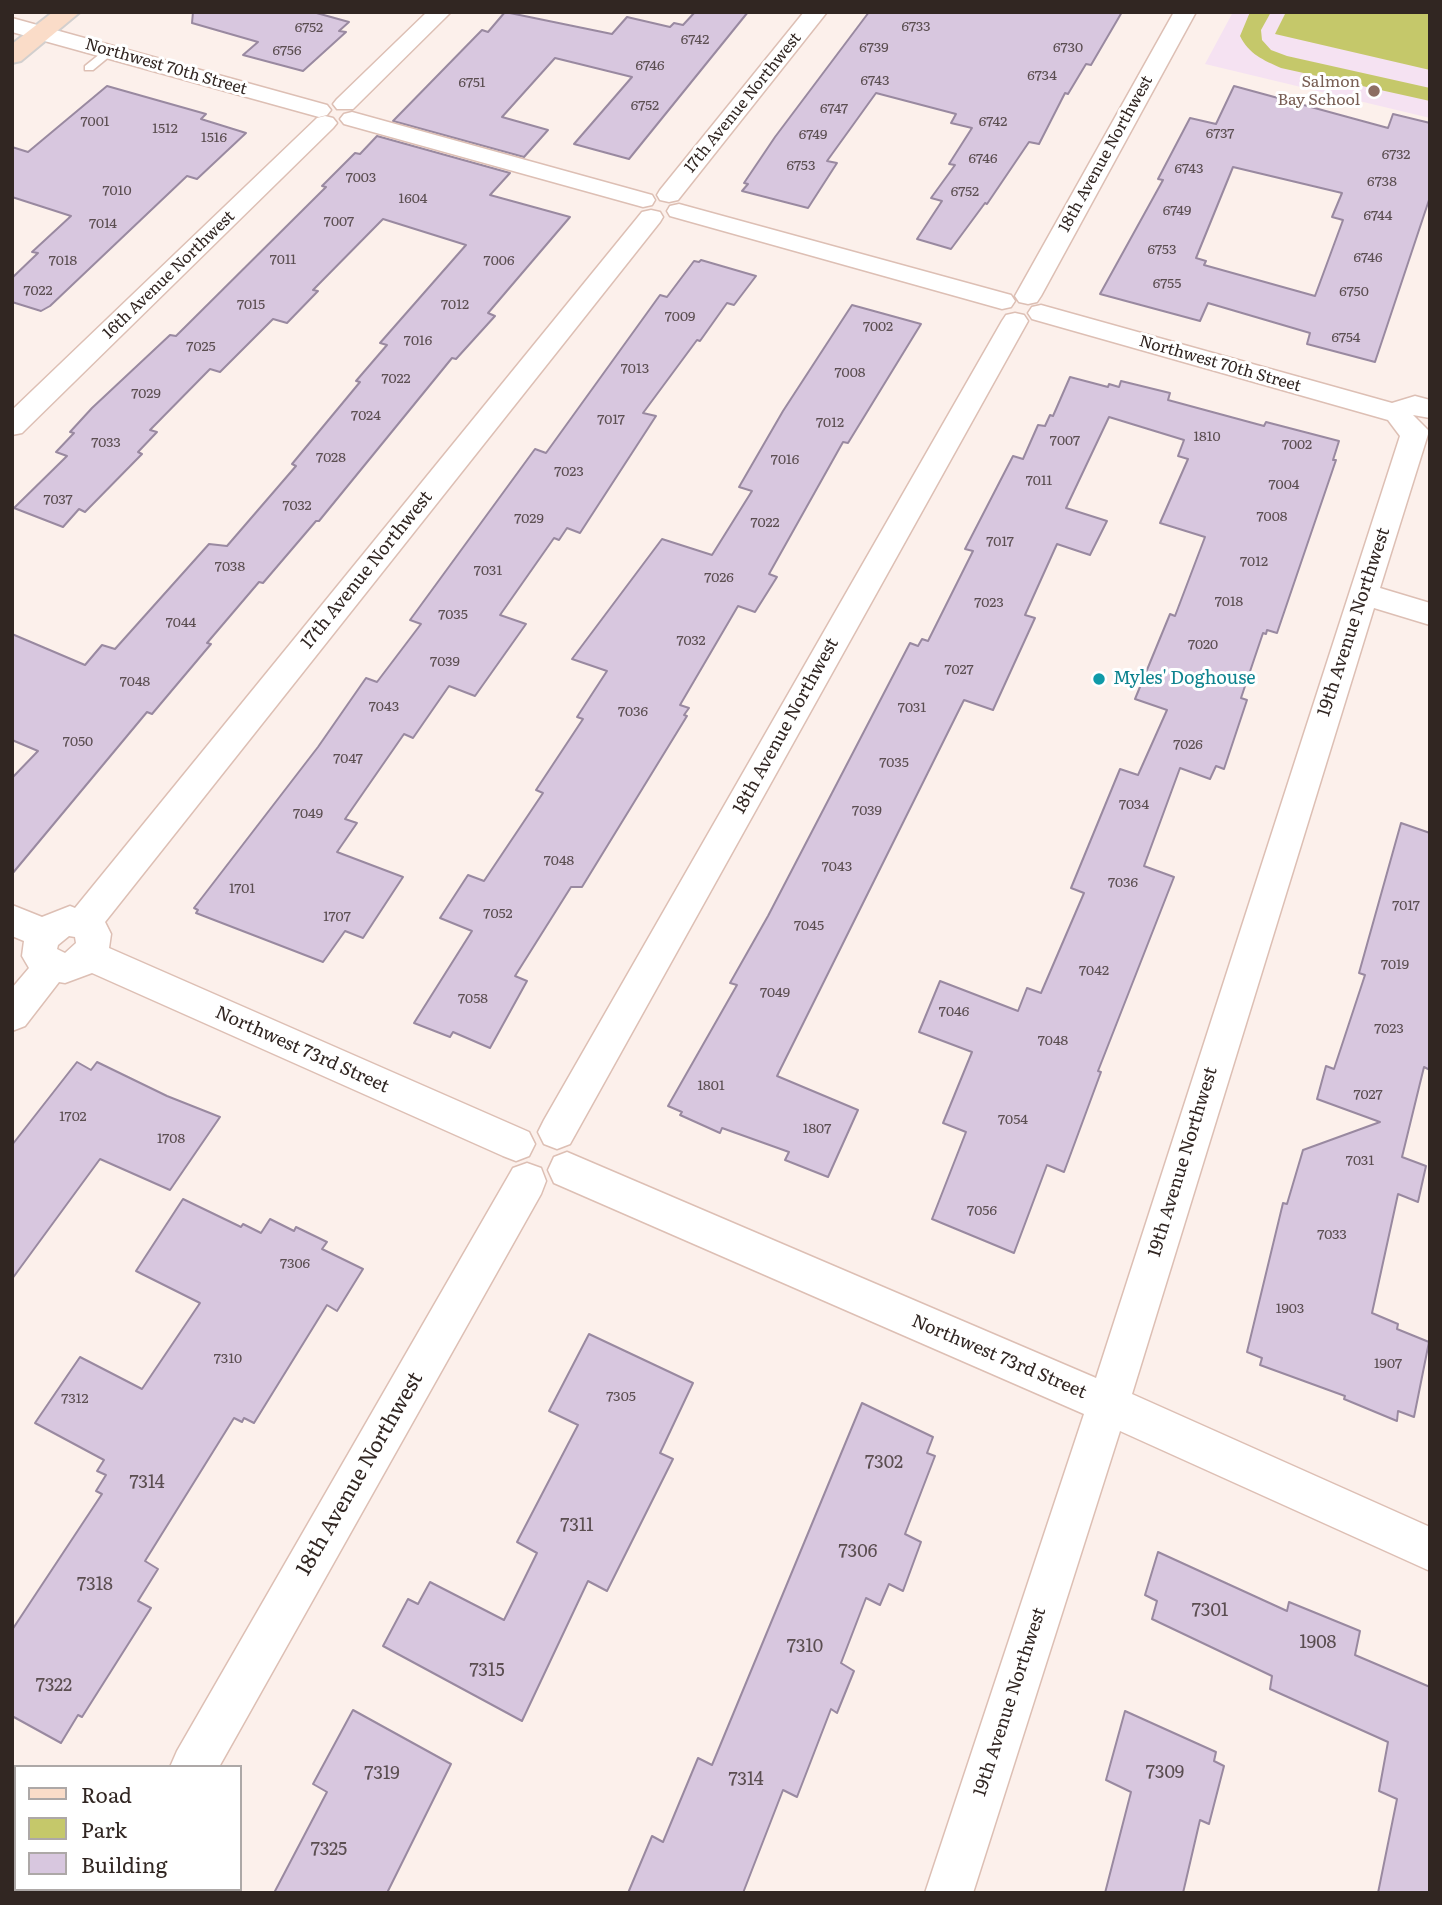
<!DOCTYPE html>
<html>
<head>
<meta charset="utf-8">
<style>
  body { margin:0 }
  #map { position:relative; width:1442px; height:1905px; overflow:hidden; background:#fcf0eb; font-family:Literata,serif }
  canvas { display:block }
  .frame { position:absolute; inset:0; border:14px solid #312622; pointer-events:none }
  .legend { position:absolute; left:14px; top:1765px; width:228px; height:126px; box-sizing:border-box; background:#fff; border:2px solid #ada8a7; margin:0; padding:9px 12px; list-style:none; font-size:21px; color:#312622 }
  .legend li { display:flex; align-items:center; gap:14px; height:35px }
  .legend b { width:35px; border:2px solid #ada8a7 }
</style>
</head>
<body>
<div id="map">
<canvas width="1442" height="1905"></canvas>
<div class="frame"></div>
<ul class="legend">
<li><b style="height:9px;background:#fadcc8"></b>Road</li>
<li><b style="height:19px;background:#c5c86a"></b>Park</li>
<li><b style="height:19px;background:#d8c7df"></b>Building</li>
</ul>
</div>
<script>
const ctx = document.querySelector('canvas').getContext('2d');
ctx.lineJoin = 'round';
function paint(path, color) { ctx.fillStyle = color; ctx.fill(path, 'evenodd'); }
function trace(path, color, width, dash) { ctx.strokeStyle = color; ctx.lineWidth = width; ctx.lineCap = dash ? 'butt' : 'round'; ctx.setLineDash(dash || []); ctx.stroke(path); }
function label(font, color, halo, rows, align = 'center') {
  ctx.font = font + ' Literata,serif'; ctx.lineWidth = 6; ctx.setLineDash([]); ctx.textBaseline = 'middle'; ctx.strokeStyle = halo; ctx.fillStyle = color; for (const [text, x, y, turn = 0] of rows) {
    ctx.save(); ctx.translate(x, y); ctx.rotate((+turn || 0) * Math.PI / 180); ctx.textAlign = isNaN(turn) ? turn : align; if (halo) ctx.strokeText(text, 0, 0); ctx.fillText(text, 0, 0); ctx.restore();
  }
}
const education = new Path2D(`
  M1233 12H1430V118L1205 64Z`);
const green = new Path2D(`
  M1250 12H1271L1261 30 1262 40 1271 50 1287 56 1430 88V101L1281 68C1263 60 1249 54 1240 36Z
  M1286 12H1430V70L1275 34Z`);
const building = new Path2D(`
  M193 12H313L349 22 339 31 346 32 303 71 243 55 258 42 192 23Z
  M505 12 612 34 627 17 670 27 674 23 683 25 695 12H748L629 159 574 144 632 77 555 58 502 117 548 130 524 157 393 121 482 30 488 32Z
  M869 12H1122L1091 65 1086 64 1068 94 1065 93 1039 144 1029 142 987 204 985 203 951 249 917 239 942 201 931 198 955 165 949 164 972 128 951 123 956 114 876 93 827 161 837 163 808 208 742 191 748 184 744 183 775 137Z
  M107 86 206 114 201 119 246 133 197 179 187 176 50 306 41 311 12 302V278L38 253 32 252 71 216 12 197V147L28 152Z
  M1234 86 1388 128 1393 114 1430 123V197L1375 362 1307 344 1310 333 1208 303 1200 321 1100 294 1163 180 1158 179 1190 118 1216 124ZM1233 167 1342 193 1332 217 1343 220 1315 296 1204 265 1206 261 1196 258Z
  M377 136 510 173 490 195 570 217 488 313 495 316 456 359 452 358 319 521H316L263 583 259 582 207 643 211 644 152 714 147 712 12 874V778L38 751 12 740V634L85 665 102 645 115 649 209 544 227 546 296 466 292 464 360 382 356 381 387 345 380 343 466 245 383 219 313 290 318 291 287 323 273 319 220 372 210 369 150 430 157 432 138 452 142 454 85 512 79 509 63 527 14 508 67 456 56 452 74 433 70 432 92 408 170 335 176 336 326 187 322 186 355 153 360 154Z
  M701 260 756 276 734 305 727 303 700 341 697 340 643 413 656 416 580 533 567 528 559 540 554 538 500 615 526 624 475 696 449 686 413 738 404 734 345 819 357 823 337 852 403 877 363 938 345 931 323 962 196 913 198 910 194 908 318 747 366 678 377 682 421 624 410 620 535 449 546 453 660 295 667 297 694 261 699 262Z
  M852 305 921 324 848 443 843 442 769 574 777 577 755 612 738 606 680 705 689 708 684 715 687 716 582 887H571L515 976 527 981 490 1048 453 1032 450 1037 414 1023 472 931 440 918 468 875 484 881 543 793 536 790 583 719 577 717 607 671 572 659 662 539 712 555 752 491 739 487 783 411Z
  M1070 377 1108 387 1109 384 1119 387 1121 381 1170 393 1168 400 1264 426 1266 422 1339 441 1333 460H1336L1277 633 1267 630 1266 634 1263 633 1241 698 1247 700 1224 769 1216 766 1210 779 1180 768 1144 866 1174 877 1098 1071 1101 1072 1064 1172 1047 1165 1014 1253 932 1219 966 1132 943 1123 972 1052 919 1032 940 981 1018 1011 1027 988 1041 993 1084 893 1071 888 1120 769 1138 775 1167 710 1135 699 1170 614 1175 616 1205 537 1160 523 1188 459 1178 456 1184 440 1109 417 1066 508 1107 521 1090 555 1057 544 1025 615 1035 618 993 710 964 700 777 1076 858 1110 828 1177 785 1160 789 1152 722 1128 720 1133 680 1115 682 1112 668 1106 737 985 730 983 768 916 910 643 918 646 922 639 928 641 973 551 965 549 1013 456 1023 459 1038 425 1045 426 1050 415 1053 416Z
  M1401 823 1430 833V1070L1424 1067 1402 1157 1426 1166 1418 1202 1398 1194 1372 1313 1398 1324 1397 1329 1429 1342 1414 1417 1398 1411 1397 1421 1344 1399 1345 1396 1260 1365 1262 1358 1247 1352 1283 1203 1287 1204 1303 1150 1380 1122 1317 1099 1326 1066 1334 1069 1365 975 1359 973Z
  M77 1062 91 1070 97 1062 167 1096 220 1117 170 1190 100 1159 12 1279V1145Z
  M183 1199 241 1227 243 1224 261 1233 270 1219 294 1231 296 1227 327 1242 322 1249 363 1269 337 1311 327 1305 254 1423 244 1418 242 1422 234 1418 145 1561 158 1569 138 1601 151 1608 82 1717 78 1715 61 1743 12 1716V1630L102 1494 96 1491 106 1475 97 1471 104 1460 35 1423 80 1357 142 1389 200 1303 136 1271Z
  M589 1334 693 1383 660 1453 673 1459 607 1591 588 1581 522 1721 383 1646 408 1599 418 1604 430 1582 504 1620 537 1553 517 1542 578 1425 549 1411Z
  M862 1403 933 1437 927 1453 935 1456 905 1534 921 1542 903 1591 889 1584 880 1605 866 1598 841 1663 854 1671 837 1713 831 1709 797 1797 783 1790 743 1893H628L652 1836 663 1842 698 1758 712 1765Z
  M1158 1552 1287 1611 1289 1602 1360 1631 1355 1655 1430 1687V1893H1378L1397 1799 1379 1791 1388 1742 1270 1689 1272 1676 1152 1619 1157 1601 1145 1595Z
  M353 1710 451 1764 387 1893H274L327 1792 313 1784Z
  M1125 1711 1216 1752 1214 1761 1224 1766 1209 1824 1200 1820 1183 1893H1105L1131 1792 1106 1780Z`);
const service = new Path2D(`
  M106 49 116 51 93 70H85V66Z`);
const minor = new Path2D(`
  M427 12H451L353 109H337L333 104 337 99Z
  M804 12H827L678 200 669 202 660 200 657 195 660 190Z
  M1174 12H1196L1041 296 1037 302 1028 304 1019 302 1015 296Z
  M12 18 327 105 331 110 327 115 319 117 12 32Z
  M352 112 652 195 655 200 652 205 643 207 344 124 340 119 344 114Z
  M325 116 333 118 337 123 333 128 22 433 12 435V410L317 118Z
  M679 204 1011 295 1015 301 1011 307 1002 309 670 216 667 211 670 206Z
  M651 210 660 212 663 217 660 222 105 922 111 934 109 948 529 1132 535 1144 529 1156 516 1161 503 1156 92 973 65 983 59 982 25 1026 12 1031V988L29 968 22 956 24 941 12 936V905L42 917 70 906 75 908 642 212ZM69 936 75 937 76 943 65 953 57 949 58 945Z
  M1041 305 1392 403 1415 396 1430 400V418L1413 415 1429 431 1380 588 1430 603V625L1374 608 1132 1394 1430 1527V1571L1120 1431 973 1893H925L1084 1414 554 1183 548 1170 554 1157 567 1152 1096 1378 1400 436 1388 420 1032 319 1028 313 1032 307Z
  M1015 313 1024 315 1028 321 570 1144 557 1149 544 1144 538 1132 544 1120 1002 321 1006 315Z
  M527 1163 541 1168 546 1181 541 1194 219 1767H170L177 1751 513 1168Z
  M98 1889H147L145 1893H97Z`);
const primary = new Path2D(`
  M53 12H80L21 61 12 63V44Z`);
const markers = [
  [1374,91,7,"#8d6e63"],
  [1099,679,7,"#0f9aa8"]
];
const numberNames = [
  ["6733",916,27],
  ["6752",309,28],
  ["6742",695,40],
  ["6739",874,48],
  ["6730",1068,48],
  ["6756",287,51],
  ["6746",650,66],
  ["6734",1042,76],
  ["6743",875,81],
  ["6751",472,83],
  ["6752",645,106],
  ["6747",834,109],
  ["7001",95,122],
  ["6742",993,122],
  ["1512",165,129],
  ["6737",1220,134],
  ["6749",813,135],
  ["1516",214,138],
  ["6732",1396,155],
  ["6746",983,159],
  ["6753",801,166],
  ["6743",1189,169],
  ["7003",361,178],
  ["6738",1382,182],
  ["7010",117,191],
  ["6752",965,192],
  ["1604",413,199],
  ["6749",1177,211],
  ["6744",1378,216],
  ["7007",339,222],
  ["7014",103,224],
  ["6753",1162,250],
  ["6746",1368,258],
  ["7011",283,260],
  ["7018",63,261],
  ["7006",499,261],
  ["6755",1167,284],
  ["7022",38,291],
  ["6750",1354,292],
  ["7015",251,305],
  ["7012",455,305],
  ["7009",680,317],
  ["7002",878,327],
  ["6754",1346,338],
  ["7016",418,341],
  ["7025",201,347],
  ["7013",635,369],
  ["7008",850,373],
  ["7022",396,379],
  ["7029",146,394],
  ["7024",366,416],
  ["7017",611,420],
  ["7012",830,423],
  ["1810",1207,437],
  ["7007",1065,441],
  ["7033",106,443],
  ["7002",1297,445],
  ["7028",331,458],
  ["7016",785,460],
  ["7023",569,472],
  ["7011",1039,481],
  ["7004",1284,485],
  ["7037",58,500],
  ["7032",297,506],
  ["7008",1272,517],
  ["7029",529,519],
  ["7022",765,523],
  ["7017",1000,542],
  ["7012",1254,562],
  ["7038",230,567],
  ["7031",488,571],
  ["7026",719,578],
  ["7018",1229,602],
  ["7023",989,603],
  ["7035",453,615],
  ["7044",181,623],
  ["7032",691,641],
  ["7020",1203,645],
  ["7039",445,662],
  ["7027",959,670],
  ["7048",135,682],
  ["7043",384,707],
  ["7031",912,708],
  ["7036",633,712],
  ["7050",78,742],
  ["7026",1188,745],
  ["7047",348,759],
  ["7035",894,763],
  ["7034",1134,805],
  ["7039",867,811],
  ["7049",308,814],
  ["7048",559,861],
  ["7043",837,867],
  ["7036",1123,883],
  ["1701",242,889],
  ["7017",1406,906],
  ["7052",498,914],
  ["1707",337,917],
  ["7045",809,926],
  ["7019",1395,965],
  ["7042",1094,971],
  ["7049",775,993],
  ["7058",473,999],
  ["7046",954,1012],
  ["7023",1389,1029],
  ["7048",1053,1041],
  ["1801",711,1086],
  ["7027",1368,1095],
  ["1702",73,1117],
  ["7054",1013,1120],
  ["1807",817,1129],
  ["1708",171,1139],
  ["7031",1360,1161],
  ["7056",982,1211],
  ["7033",1332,1235],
  ["7306",295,1264],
  ["1903",1290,1309],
  ["7310",228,1359],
  ["1907",1388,1364],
  ["7305",621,1397],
  ["7312",75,1399]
];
const farStreetnames = [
  ["Northwest 70th Street",166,67,16],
  ["17th Avenue Northwest",743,103,-51],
  ["18th Avenue Northwest",1106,154,-61],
  ["16th Avenue Northwest",169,275,-44],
  ["Northwest 70th Street",1220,364,16]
];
const farEducationnames = [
  ["Salmon",1360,82],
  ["Bay School",1360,100]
];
const streetNames = [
  ["17th Avenue Northwest",367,570,-51],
  ["19th Avenue Northwest",1354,622,-72],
  ["18th Avenue Northwest",786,726,-61],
  ["Northwest 73rd Street",302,1050,24],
  ["19th Avenue Northwest",1183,1162,-73],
  ["Northwest 73rd Street",999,1357,23],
  ["19th Avenue Northwest",1010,1702,-72]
];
const cultureNames = [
  ["Myles' Doghouse",1113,679]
];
const nearNumbernames = [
  ["7302",884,1463],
  ["7314",147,1483],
  ["7311",577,1526],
  ["7306",858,1552],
  ["7318",95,1585],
  ["7301",1210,1611],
  ["1908",1318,1643],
  ["7310",805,1647],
  ["7315",487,1671],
  ["7322",54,1686],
  ["7309",1165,1773],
  ["7319",382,1774],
  ["7314",746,1780],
  ["7325",329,1850]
];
const nearStreetnames = [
  ["18th Avenue Northwest",360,1474,-60]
];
paint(education, '#f5e2f2');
paint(green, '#c5c86a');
paint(building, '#d8c7df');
trace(building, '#9989a0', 2);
trace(service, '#ddbfb4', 3);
trace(minor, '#ddbfb4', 3);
trace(primary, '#d2cfce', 4);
paint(service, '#fff');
paint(minor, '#fff');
paint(primary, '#fadcc8');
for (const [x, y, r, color] of markers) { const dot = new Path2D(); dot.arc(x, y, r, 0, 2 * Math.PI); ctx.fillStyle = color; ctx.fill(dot); trace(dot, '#fff', 2.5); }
label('14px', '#5b4e51', null, numberNames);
label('16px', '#312622', '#fff', farStreetnames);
label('16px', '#785e54', '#fff', farEducationnames, 'right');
label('18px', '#312622', '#fff', streetNames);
label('18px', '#0d838f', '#fff', cultureNames, 'left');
label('18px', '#5b4e51', null, nearNumbernames);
label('21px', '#312622', '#fff', nearStreetnames);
</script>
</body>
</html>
